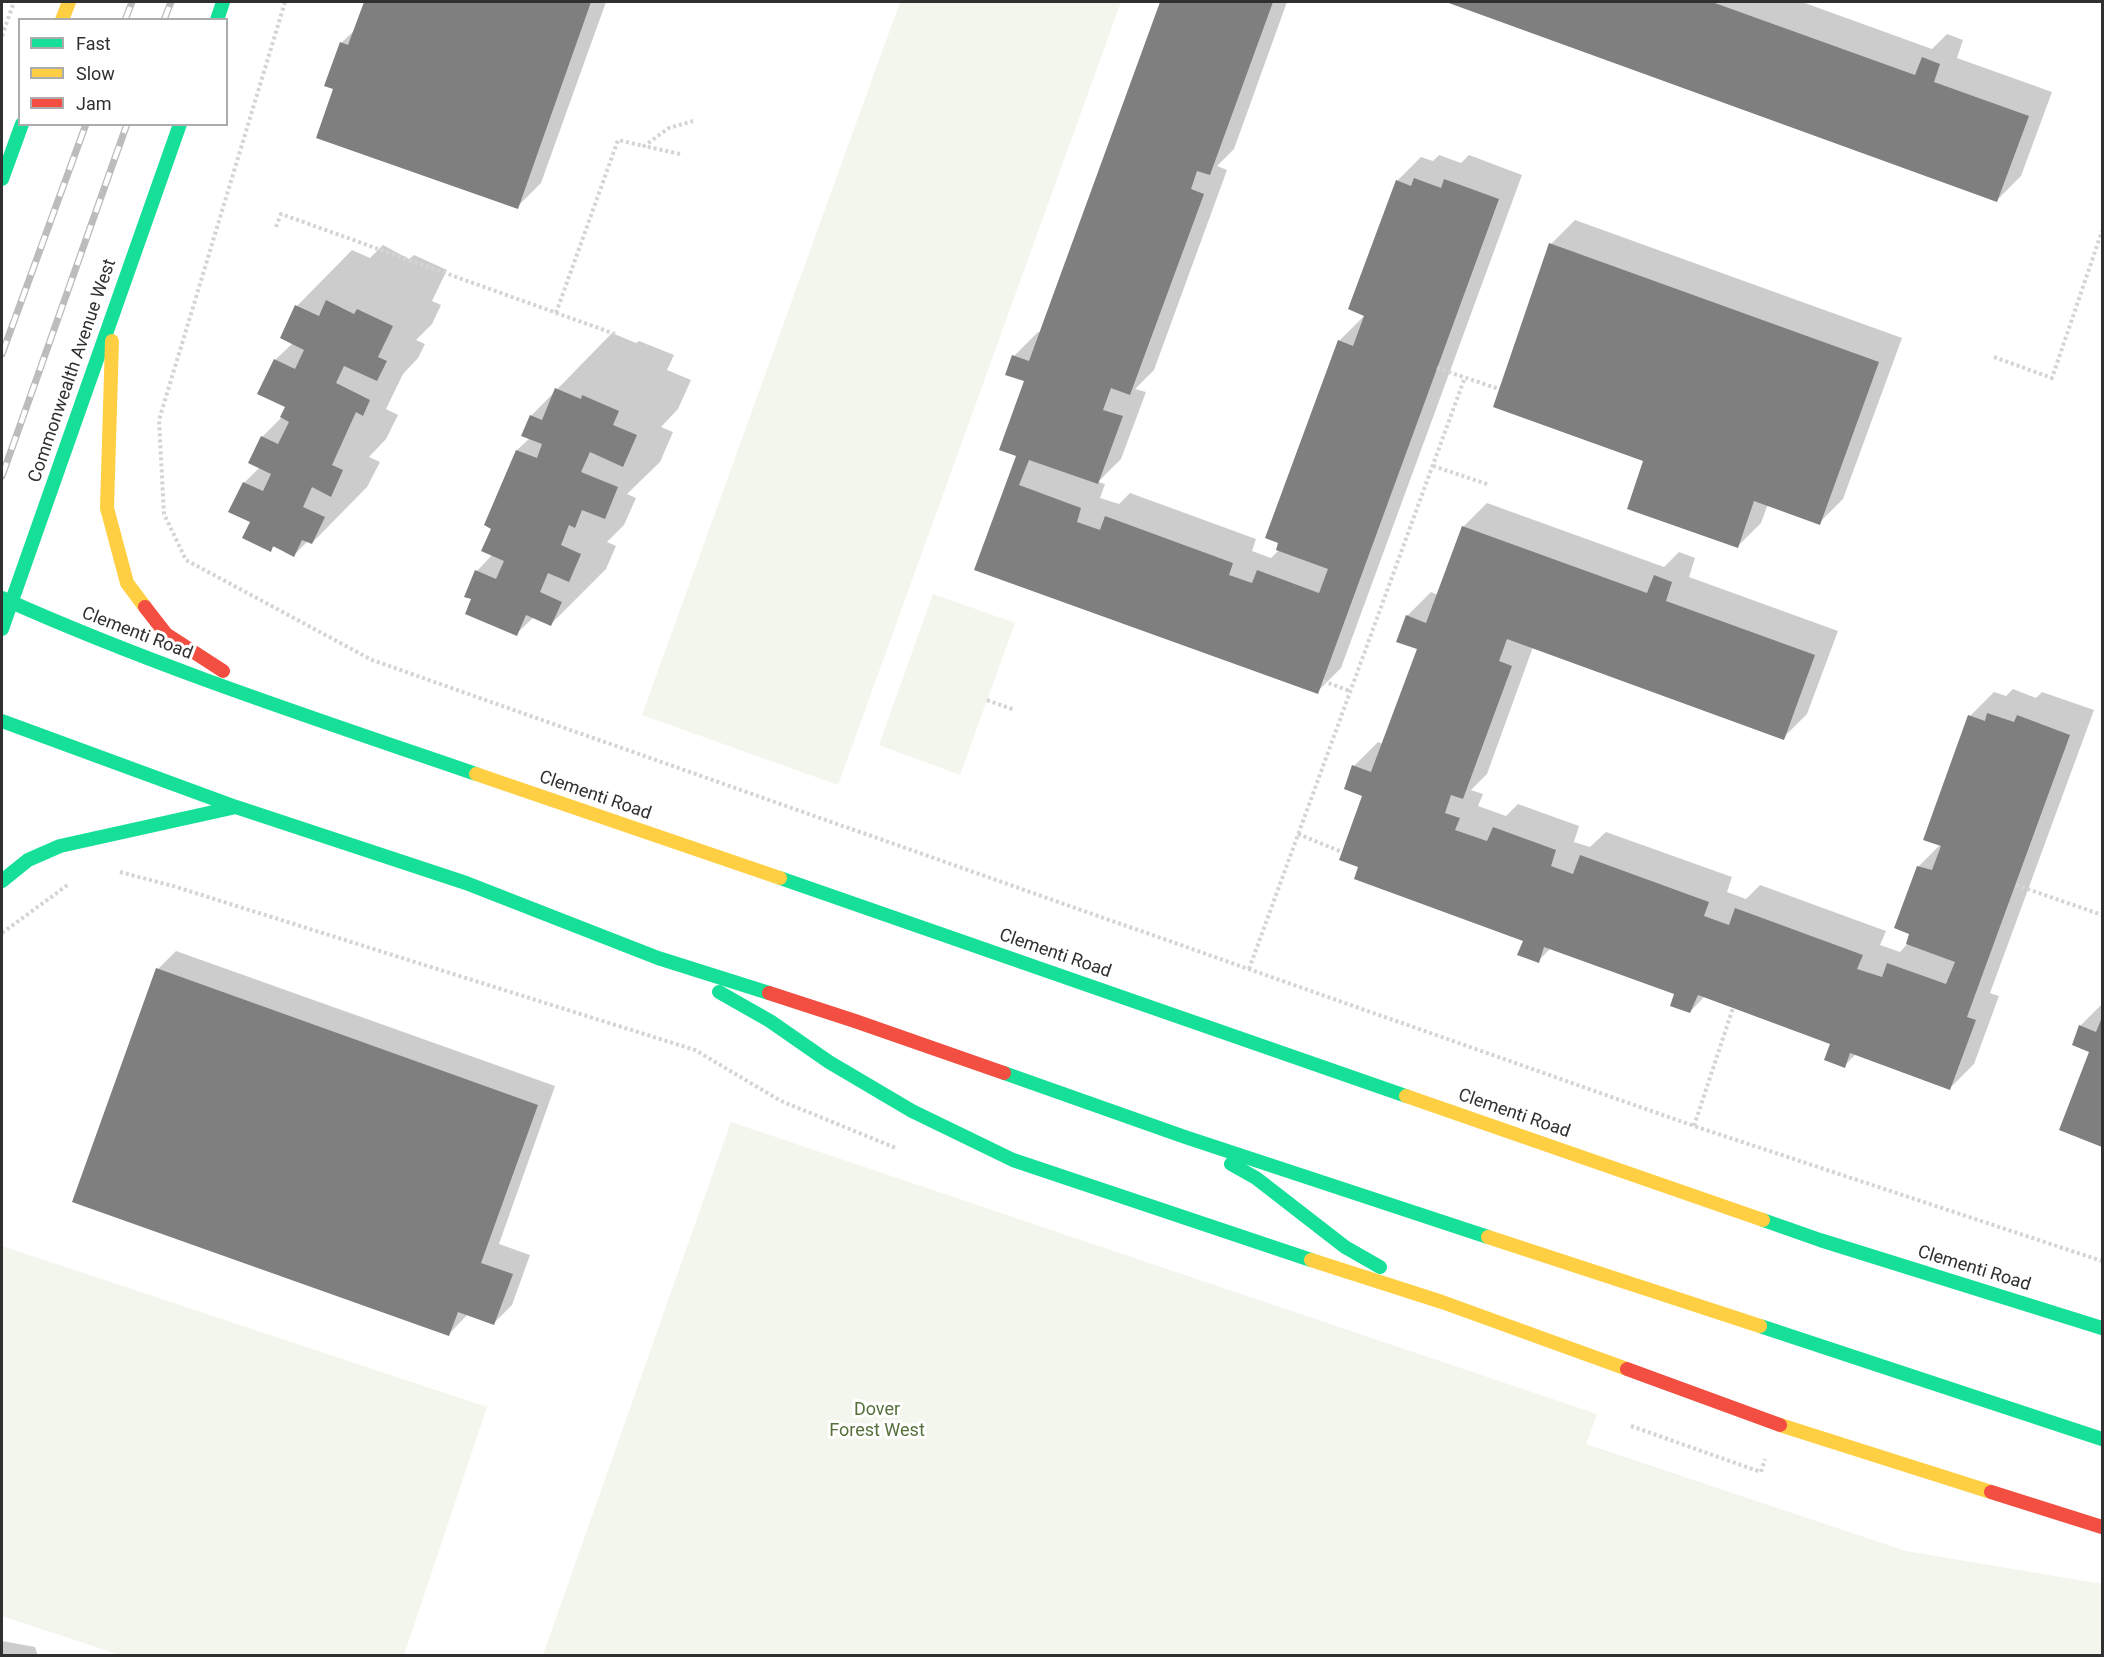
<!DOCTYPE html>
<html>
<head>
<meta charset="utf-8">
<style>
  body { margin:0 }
  #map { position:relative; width:2104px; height:1657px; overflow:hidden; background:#fff; font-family:Roboto,sans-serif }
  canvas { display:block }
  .frame { position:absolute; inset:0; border:3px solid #303030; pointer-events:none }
  .legend { position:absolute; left:18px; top:18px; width:210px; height:108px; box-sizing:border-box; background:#fff; border:2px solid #acacac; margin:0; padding:8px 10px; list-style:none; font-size:18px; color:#303030 }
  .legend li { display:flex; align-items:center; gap:12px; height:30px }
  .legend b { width:30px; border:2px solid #acacac }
</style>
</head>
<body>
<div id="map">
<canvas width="2104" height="1657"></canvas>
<div class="frame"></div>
<ul class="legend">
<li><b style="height:8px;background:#16e098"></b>Fast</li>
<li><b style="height:8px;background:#ffcf43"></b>Slow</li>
<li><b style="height:8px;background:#f24e42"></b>Jam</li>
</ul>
</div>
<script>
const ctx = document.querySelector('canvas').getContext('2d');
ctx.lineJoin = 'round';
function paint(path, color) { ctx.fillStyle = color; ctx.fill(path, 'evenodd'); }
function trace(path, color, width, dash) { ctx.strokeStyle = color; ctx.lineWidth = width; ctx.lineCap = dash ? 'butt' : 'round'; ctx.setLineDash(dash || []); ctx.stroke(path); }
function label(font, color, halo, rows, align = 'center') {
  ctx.font = font + ' Roboto,sans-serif'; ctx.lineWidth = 6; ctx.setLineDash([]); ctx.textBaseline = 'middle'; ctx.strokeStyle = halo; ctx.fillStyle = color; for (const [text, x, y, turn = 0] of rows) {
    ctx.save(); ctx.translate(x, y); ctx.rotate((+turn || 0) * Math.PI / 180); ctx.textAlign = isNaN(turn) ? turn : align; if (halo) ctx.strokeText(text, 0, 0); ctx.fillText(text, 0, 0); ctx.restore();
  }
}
const green = new Path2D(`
  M900 2H1121L838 785 642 715Z
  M933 594 1015 623 960 775 879 745Z
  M731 1122 1597 1414 1586 1444 1906 1551 2102 1584V1655H543Z
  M2 1246 487 1407 404 1655H120L2 1616Z`);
const shadow = new Path2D(`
  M365 2H606L541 183 517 207 335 88 341 43 356 29Z
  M1162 2H1287L1234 149 1217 166 1227 170 1154 370 1135 389 1146 392 1121 459 1098 482 1105 484 1100 498 1119 504 1130 493 1256 539 1252 551 1271 558 1279 550 1339 341 1365 315 1397 181 1421 157 1433 161 1439 155 1461 163 1469 155 1522 175 1341 668 1317 692 976 569 1018 456 1026 380 1014 356 1038 332 1041 333Z
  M1450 2H1802L1932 49 1947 34 1963 40 1957 58 2052 92 2021 176 1997 200Z
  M1575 220 1902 338 1843 499 1819 523 1768 504 1761 523 1737 547 1645 460 1551 244Z
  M383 245 409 259 414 255 447 270 432 301 441 305 432 324 416 340 425 344 418 358 403 374 386 409 398 415 386 439 369 457 380 462 367 487 312 543 308 541 294 555 275 546 270 550 252 522 244 483 260 467 262 437 282 417 287 406 275 360 293 343 282 337 297 306 352 250 370 258Z
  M612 333 636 343 639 341 674 355 667 370 691 380 678 409 661 427 673 432 660 462 627 494 636 498 624 525 607 542 616 546 606 569 551 624 534 617 516 634 473 598 477 571 493 554V528L486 524 517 450 530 438 531 416Z
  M1487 503 1664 567 1679 552 1695 558 1689 577 1838 631 1807 714 1783 738 1533 647 1487 774 1471 790 1483 794 1478 806 1506 816 1518 804 1579 826 1574 842 1590 847 1606 832 1732 877 1727 892 1746 899 1760 885 1886 931 1880 945 1900 952 1908 943 1911 933 1896 927 1919 866 1940 845 1970 716 1994 692 2006 696 2013 689 2036 698 2042 692 2094 710 1990 993 1999 996 1974 1064 1950 1088 1856 1054 1844 1066 1832 1043 1705 996 1690 1012 1676 993 1551 948 1538 961 1525 940 1360 867 1364 795 1354 766 1378 742 1383 744 1419 648 1407 616 1431 592 1438 595 1463 527Z
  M176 951 555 1086 499 1244 530 1255 512 1305 494 1323 468 1314 449 1334 158 969Z
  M2102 1004V1145L2060 1129 2090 1051 2080 1026Z
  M2 1641 35 1647 38 1656H2Z`);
const building = new Path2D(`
  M364 2H591L518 209 316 138 333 89 324 86 340 42 348 45Z
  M1160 2H1273L1210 175 1197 171 1191 189 1204 194 1130 395 1111 388 1103 410 1123 416 1098 484 1029 460 1019 485 1081 508 1077 522 1100 530 1105 516 1233 563 1229 575 1252 583 1257 570 1319 593 1328 569 1276 550 1278 543 1265 538 1338 340 1353 346 1364 316 1348 309 1396 180 1411 186 1414 178 1441 188 1444 179 1499 199 1318 694 974 570 1016 456 999 450 1024 381 1005 375 1012 355 1029 361Z
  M1446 2H1712L1915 75 1922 57 1940 64 1934 82 2029 116 1997 202Z
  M1549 243 1879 362 1820 525 1754 501 1738 548 1627 509 1643 461 1493 407Z
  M326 300 354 314 357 309 393 326 378 357 387 361 377 381 344 366 336 383 370 400 363 416 356 412 332 465 343 470 331 497 312 487 303 507 325 517 312 544 302 540 294 557 273 546 271 552 242 538 250 522 228 512 243 482 263 491 271 474 248 463 261 436 278 444 289 422 280 417 285 407 257 394 274 359 295 369 304 350 280 338 295 305 319 316Z
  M555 388 581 399 582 395 619 411 613 425 637 435 623 467 590 452 581 472 618 487 605 519 582 510 575 528 569 525 561 545 581 554 569 582 548 573 540 592 562 602 551 626 526 615 517 636 465 614 471 599 464 597 475 570 496 579 504 561 481 551 491 529 484 525 516 450 537 458 542 444 521 436 530 415 542 420Z
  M1462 526 1647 593 1654 575 1672 582 1666 601 1815 655 1784 740 1507 639 1499 661 1512 666 1463 799 1451 795 1445 813 1460 818 1455 830 1487 841 1493 827 1556 850 1551 866 1573 874 1580 855 1709 902 1704 916 1729 925 1735 908 1863 955 1857 969 1882 977 1887 963 1946 984 1955 962 1906 944 1909 934 1894 928 1917 866 1932 870 1941 846 1923 840 1968 715 1985 721 1987 713 2014 722 2017 715 2070 735 1967 1017 1976 1020 1950 1090 1850 1053 1845 1068 1824 1060 1830 1044 1698 995 1690 1013 1670 1006 1674 994 1544 947 1539 963 1517 955 1523 941 1354 879 1358 867 1339 860 1362 796 1344 789 1352 765 1371 772 1417 649 1396 642 1406 615 1426 623Z
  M156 968 538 1105 481 1263 513 1274 494 1325 458 1312 449 1336 72 1202Z
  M2102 1017V1147L2059 1130 2089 1052 2072 1045 2079 1025 2096 1032Z`);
const path = new Path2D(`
  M285 2 159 420 164 514 186 560 372 660 1694 1126 2102 1261
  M2 36 14 2
  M680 154 644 146 669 128 693 121
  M276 227 281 214 615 334
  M556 313 618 140 644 146
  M1994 357 2052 378 2102 231
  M1437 368 1499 389
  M1433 466 1490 485
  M1323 681 1350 691
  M987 700 1015 710
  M1298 834 1342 852
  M120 872 173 886 695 1050 781 1101 896 1148
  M2016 885 2102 915
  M2 933 69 884
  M1249 969 1465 377
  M1694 1126 1733 1008
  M1631 1426 1761 1472 1765 1459`);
const fast = new Path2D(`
  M217 20 223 2
  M2 179 22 124
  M2 598C156 667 316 719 476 774
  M2 629 180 124
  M2 721 236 807 466 883 658 958 769 993
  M780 878 1406 1096
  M2 881 28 860 60 846 236 807
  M719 992 770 1021 829 1062 912 1111 1013 1160 1311 1260
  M1004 1073 1185 1137 1488 1237
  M1231 1164 1256 1178 1345 1247 1380 1267
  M1763 1220 1820 1240 2102 1328
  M1760 1326 2102 1439`);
const slow = new Path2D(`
  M62 20 69 2
  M112 341 107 508 127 583 145 607
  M476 774 780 878
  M1406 1096 1763 1220
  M1488 1237 1760 1326
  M1311 1260 1442 1302 1627 1369
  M1780 1425 1991 1492`);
const jam = new Path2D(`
  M145 607 166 634 223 671
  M769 993 855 1021 1004 1073
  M1627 1369 1780 1425
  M1991 1492 2102 1527`);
const rail = new Path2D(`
  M125 20 132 2
  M164 20 171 2
  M2 354 86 124
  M2 476 127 124`);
const streetNames = [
  ["Commonwealth Avenue West",73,371,-71],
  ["Clementi Road",137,634,21],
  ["Clementi Road",595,796,19],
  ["Clementi Road",1055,954,19],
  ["Clementi Road",1514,1114,19],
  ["Clementi Road",1974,1269,17]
];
const parkNames = [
  ["Dover",877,1410],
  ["Forest West",877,1431]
];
paint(green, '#f2f6ec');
paint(shadow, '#0003');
paint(building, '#7f7f7f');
trace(path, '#d4d4d4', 4, [3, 3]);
trace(fast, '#16e098', 14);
trace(slow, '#ffcf43', 14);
trace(jam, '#f24e42', 14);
trace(rail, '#bcbcbc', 7);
trace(rail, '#fff', 4.5, [14]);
label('18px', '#303030', '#fff', streetNames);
label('18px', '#55703a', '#fff', parkNames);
</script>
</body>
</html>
